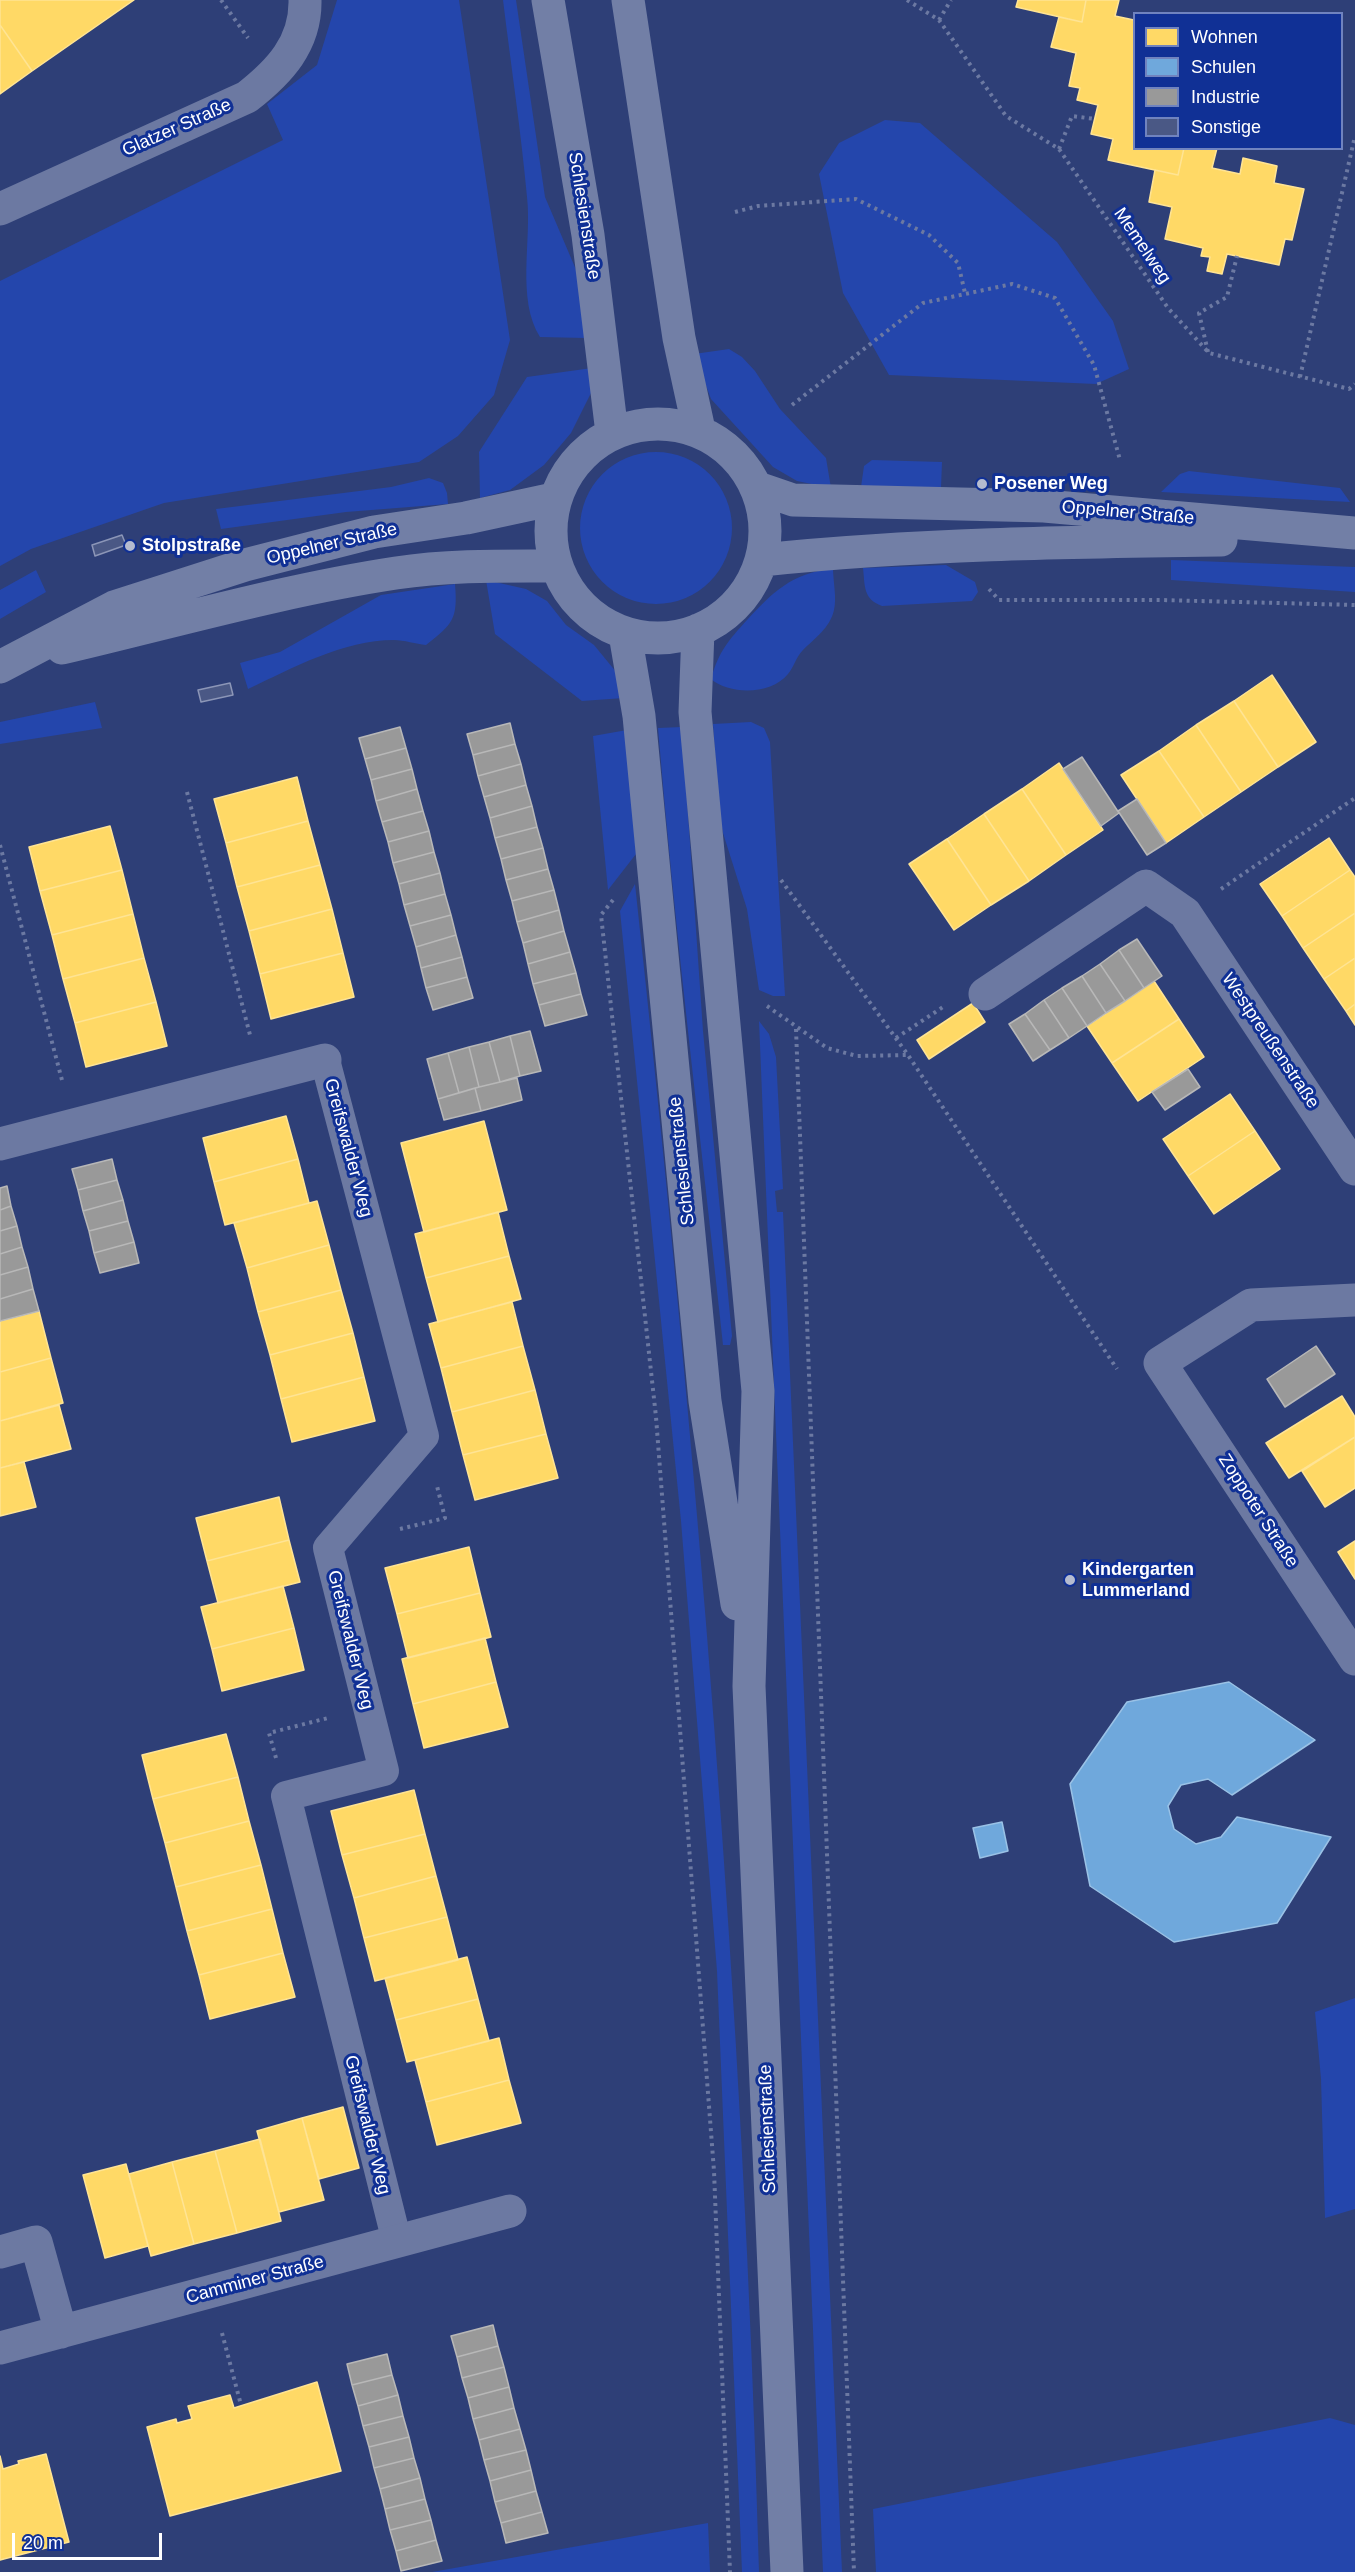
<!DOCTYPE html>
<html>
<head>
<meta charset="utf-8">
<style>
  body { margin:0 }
  #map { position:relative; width:1355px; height:2572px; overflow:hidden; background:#2e3f77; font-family:Helvetica,sans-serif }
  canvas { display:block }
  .legend { position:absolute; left:1133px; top:12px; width:210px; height:138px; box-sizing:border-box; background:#103095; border:2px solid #7083bf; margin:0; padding:8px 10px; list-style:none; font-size:18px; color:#fff }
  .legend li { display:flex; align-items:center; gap:12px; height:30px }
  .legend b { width:30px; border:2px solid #7083bf }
  .scale { position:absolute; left:12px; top:2533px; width:150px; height:27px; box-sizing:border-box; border:3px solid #fff; border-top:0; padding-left:8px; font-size:18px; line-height:21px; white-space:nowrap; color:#fff; -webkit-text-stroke:4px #103095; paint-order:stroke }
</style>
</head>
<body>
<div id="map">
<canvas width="1355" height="2572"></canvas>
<ul class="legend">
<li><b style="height:16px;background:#ffd966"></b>Wohnen</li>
<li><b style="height:16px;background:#6fa8dc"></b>Schulen</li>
<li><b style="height:16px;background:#999"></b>Industrie</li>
<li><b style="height:16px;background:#4a5885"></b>Sonstige</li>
</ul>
<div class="scale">20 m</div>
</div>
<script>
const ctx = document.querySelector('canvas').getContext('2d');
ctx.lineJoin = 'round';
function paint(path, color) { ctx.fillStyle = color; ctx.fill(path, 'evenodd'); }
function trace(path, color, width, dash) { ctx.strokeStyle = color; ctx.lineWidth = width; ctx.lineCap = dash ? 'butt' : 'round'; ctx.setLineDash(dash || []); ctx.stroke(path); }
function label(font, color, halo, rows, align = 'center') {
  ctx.font = font + ' Helvetica,sans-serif'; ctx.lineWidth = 6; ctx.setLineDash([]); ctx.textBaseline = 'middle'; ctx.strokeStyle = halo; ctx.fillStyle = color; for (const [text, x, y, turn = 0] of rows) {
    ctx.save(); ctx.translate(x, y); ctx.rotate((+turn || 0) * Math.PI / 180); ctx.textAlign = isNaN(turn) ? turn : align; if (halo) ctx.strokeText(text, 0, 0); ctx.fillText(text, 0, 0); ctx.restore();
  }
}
const green = new Path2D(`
  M337 0H459L510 340 494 395 458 436 419 462 164 503 31 549 0 566V281L283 140 267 104 317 65Z
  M503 0H516L545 197 577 272 586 338 540 337C516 299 532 240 527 197 521 131 511 66 503 0Z
  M885 120 920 123 1057 242 1113 321 1129 369 1096 384 889 375 843 293 819 174 839 143Z
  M729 349 742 357 755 371 780 409 826 458 831 488 797 481 773 467 711 399 694 354Z
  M592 368 591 393 571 433 544 465 510 490 480 498 479 452 527 377Z
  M580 528a76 76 0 1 1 152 0a76 76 0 1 1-152 0Z
  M872 460 942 462 941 488 861 487 864 466Z
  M1189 471 1340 488 1350 502 1161 492 1180 474Z
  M429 478 443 483 447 493 448 504 346 512 221 529 216 509 391 487Z
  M1171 560 1355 567V592L1171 580Z
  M946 565 975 582 978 592 972 601 882 606C863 599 865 586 863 568Z
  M833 568C833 581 837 598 834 610 830 628 815 638 803 650 796 657 794 667 788 674 771 695 730 695 711 679 719 651 728 641 747 620 775 590 790 575 833 568Z
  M36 570 46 592 0 619V590Z
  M486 580 526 589 547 601 566 625 594 645 617 673 624 698 582 701 495 634Z
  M455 584C458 619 453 624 426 645 416 644 404 640 394 640 343 640 293 668 248 689L240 663 280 652 381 595Z
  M95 702 102 728 0 744V722Z
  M751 722 764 728 770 742 785 996H773L759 990 747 909 723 833 719 813 713 724Z
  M682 727 703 1031 732 1336 730 1345H723C701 1139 675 934 658 728Z
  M627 730 636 854 608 890 593 736Z
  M635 884C696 1445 744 2008 759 2572H742L717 1971 681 1521 620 911Z
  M759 1021 769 1034 776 1057 783 1189 775 1191 777 1212H783L842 2572H823Z
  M1355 1998V2209L1325 2218 1321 2079 1315 2012Z
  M1330 2418 1355 2425V2572H876L873 2509Z
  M708 2523 710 2572H432Z`);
const homes = new Path2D(`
  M0 0H134L32 71 0 25Z
  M1018 0H1086L1082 22 1016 7Z
  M1086 0H1119L1115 16 1134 20V148H1184L1178 175 1108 160 1113 139 1091 134 1098 105 1077 100 1080 88 1069 86 1076 53 1051 47 1059 17 1082 22Z
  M0 25 32 71 0 94Z
  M1184 148H1217L1212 168 1240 174 1243 158 1277 166 1274 183 1304 189 1292 240 1285 239 1279 265 1227 254 1222 274 1207 271 1210 257 1201 256 1203 248 1165 239 1172 207 1149 202 1155 170 1178 175Z
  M1272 675 1316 742 1278 767 1234 701Z
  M1234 701 1278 767 1241 792 1196 725Z
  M1196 725 1241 792 1204 817 1159 751Z
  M1159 751 1204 817 1166 843 1121 775Z
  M1059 763 1103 830 1066 855 1022 789Z
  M297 777 308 821 226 843 214 799Z
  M1022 789 1066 855 1029 881 984 814Z
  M984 814 1029 881 991 905 947 839Z
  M308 821 320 865 237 887 226 843Z
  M110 826 122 870 40 891 29 847Z
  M1329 838 1350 870 1282 916 1260 884Z
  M947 839 991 905 954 930 909 864Z
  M320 865 332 909 249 931 237 887Z
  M122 870 133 914 52 935 40 891Z
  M1350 870 1355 877V913L1303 948 1282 916Z
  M332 909 343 953 260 974 249 931Z
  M1355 913V958L1324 979 1303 948Z
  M133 914 144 958 63 979 52 935Z
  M343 953 354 997 271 1019 260 974Z
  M144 958 156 1002 75 1023 63 979Z
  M1355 958V1004L1346 1011 1324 979Z
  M1154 981 1179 1019 1112 1063 1087 1026Z
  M156 1002 167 1046 86 1067 75 1023Z
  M973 1003 985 1022 929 1059 917 1040Z
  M1355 1004V1025L1346 1011Z
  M1179 1019 1204 1057 1138 1101 1112 1063Z
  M1230 1094 1255 1131 1188 1176 1163 1139Z
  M286 1116 298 1159 214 1182 203 1138Z
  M484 1121 507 1210 424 1232 401 1143Z
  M1255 1131 1280 1169 1214 1214 1188 1176Z
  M298 1159 309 1203 225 1225 214 1182Z
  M317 1201 329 1245 247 1268 234 1223Z
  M498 1212 509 1256 426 1278 415 1234Z
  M329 1245 341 1290 258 1312 247 1268Z
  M509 1256 521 1299 438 1322 426 1278Z
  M341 1290 353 1333 270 1355 258 1312Z
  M512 1302 523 1346 441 1368 429 1324Z
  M39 1311 51 1358 0 1372V1321Z
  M353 1333 364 1377 281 1399 270 1355Z
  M523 1346 535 1390 452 1412 441 1368Z
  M51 1358 63 1403 0 1421V1372Z
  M364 1377 375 1421 292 1442 281 1399Z
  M535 1390 546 1434 463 1455 452 1412Z
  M1342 1396 1355 1417V1437L1289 1478 1266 1443Z
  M59 1405 71 1449 0 1468V1421Z
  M546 1434 558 1478 475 1500 463 1455Z
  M1355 1437V1488L1325 1507 1302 1471Z
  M24 1462 36 1507 0 1516V1468Z
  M279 1497 289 1540 207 1561 196 1518Z
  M289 1540 300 1582 218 1603 207 1561Z
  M1355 1541V1579L1338 1552Z
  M469 1547 480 1593 397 1614 385 1568Z
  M283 1586 294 1628 212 1649 201 1607Z
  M480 1593 491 1637 408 1658 397 1614Z
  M294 1628 304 1670 222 1691 212 1649Z
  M485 1638 496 1682 413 1704 402 1659Z
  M496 1682 508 1727 424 1748 413 1704Z
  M226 1734 238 1777 153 1799 142 1755Z
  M238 1777 249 1821 165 1843 153 1799Z
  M414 1790 425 1834 342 1855 331 1811Z
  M249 1821 261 1865 176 1887 165 1843Z
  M425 1834 436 1876 354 1898 342 1855Z
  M261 1865 272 1909 187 1931 176 1887Z
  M436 1876 447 1917 364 1938 354 1898Z
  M272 1909 283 1953 199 1975 187 1931Z
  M447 1917 458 1960 375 1981 364 1938Z
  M283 1953 295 1997 210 2019 199 1975Z
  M467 1957 478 1999 396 2020 385 1978Z
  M478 1999 489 2041 407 2062 396 2020Z
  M499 2038 509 2080 426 2102 415 2060Z
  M509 2080 521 2123 437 2145 426 2102Z
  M343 2107 359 2168 319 2179 302 2118Z
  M302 2118 324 2200 279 2212 257 2131Z
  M260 2139 281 2221 237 2233 215 2151Z
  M215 2151 237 2233 194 2244 172 2162Z
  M172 2162 194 2244 151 2256 129 2174Z
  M126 2164 148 2246 105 2258 83 2175Z
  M317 2382 341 2471 170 2516 147 2427 176 2419 177 2423 192 2419 188 2406 230 2395 234 2408Z
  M46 2454 69 2542 0 2560V2456L3 2469 19 2464 18 2461Z`);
const schools = new Path2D(`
  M1229 1682 1315 1740 1232 1795 1208 1779 1181 1785 1168 1806 1174 1829 1196 1844 1221 1837 1237 1817 1331 1837 1277 1923 1174 1942 1090 1886 1070 1784 1127 1702Z
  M1002 1822 1008 1851 980 1858 973 1828Z`);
const industry = new Path2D(`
  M510 723 515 744 473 755 467 734Z
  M400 727 406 748 365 759 359 738Z
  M515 744 521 764 478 776 473 755Z
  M406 748 412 769 371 780 365 759Z
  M1082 757 1119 813 1101 826 1063 769Z
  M521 764 526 785 484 797 478 776Z
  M412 769 417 789 376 801 371 780Z
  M526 785 532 806 490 818 484 797Z
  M417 789 423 811 382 822 376 801Z
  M1137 799 1166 843 1147 855 1118 811Z
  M532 806 537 827 495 838 490 818Z
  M423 811 429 831 388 842 382 822Z
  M537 827 543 848 501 859 495 838Z
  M429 831 434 852 393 863 388 842Z
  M543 848 548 869 506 880 501 859Z
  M434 852 440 873 399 884 393 863Z
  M548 869 554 890 512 901 506 880Z
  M440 873 445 894 404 905 399 884Z
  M554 890 559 910 517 922 512 901Z
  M445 894 451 915 410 926 404 905Z
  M559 910 564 931 523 943 517 922Z
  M451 915 456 935 416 947 410 926Z
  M564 931 570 952 528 964 523 943Z
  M456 935 462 957 421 968 416 947Z
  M1137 939 1162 976 1144 988 1119 950Z
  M1119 950 1144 988 1125 1001 1100 964Z
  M570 952 576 973 533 984 528 964Z
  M462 957 467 977 426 988 421 968Z
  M1100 964 1125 1001 1106 1013 1082 976Z
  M576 973 581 994 539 1005 533 984Z
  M1082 976 1106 1013 1087 1026 1062 988Z
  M467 977 473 998 433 1010 426 988Z
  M1062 988 1087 1026 1069 1038 1044 1000Z
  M581 994 587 1015 545 1026 539 1005Z
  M1044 1000 1069 1038 1050 1050 1025 1014Z
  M1025 1014 1050 1050 1033 1061 1009 1024Z
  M530 1031 541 1071 520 1076 510 1036Z
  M510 1036 520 1076 500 1082 489 1042Z
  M489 1042 500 1082 479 1087 469 1047Z
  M469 1047 479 1087 459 1093 448 1053Z
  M448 1053 459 1093 438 1099 427 1059Z
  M1188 1069 1200 1087 1165 1110 1152 1092Z
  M517 1078 522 1100 481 1111 475 1088Z
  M475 1088 481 1111 444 1120 438 1099Z
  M112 1159 117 1180 78 1190 72 1169Z
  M117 1180 123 1200 83 1211 78 1190Z
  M7 1186 11 1206 0 1210V1188Z
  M123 1200 128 1221 89 1231 83 1211Z
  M11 1206 17 1226 0 1231V1210Z
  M128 1221 134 1242 94 1253 89 1231Z
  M17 1226 22 1247 0 1254V1231Z
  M134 1242 139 1263 100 1273 94 1253Z
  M22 1247 28 1267 0 1275V1254Z
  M28 1267 33 1289 0 1299V1275Z
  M33 1289 39 1311 0 1321V1299Z
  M1316 1346 1335 1374 1285 1407 1267 1379Z
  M493 2325 498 2346 457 2357 451 2336Z
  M498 2346 504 2367 462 2378 457 2357Z
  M387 2354 392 2375 352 2385 347 2364Z
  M504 2367 509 2387 468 2398 462 2378Z
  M392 2375 398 2395 358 2406 352 2385Z
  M509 2387 514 2408 473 2419 468 2398Z
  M398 2395 403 2416 363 2426 358 2406Z
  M514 2408 520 2429 479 2440 473 2419Z
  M403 2416 409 2437 369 2447 363 2426Z
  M520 2429 526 2450 484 2460 479 2440Z
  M409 2437 414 2458 374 2468 369 2447Z
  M526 2450 531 2470 490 2481 484 2460Z
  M414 2458 420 2478 380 2489 374 2468Z
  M531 2470 536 2491 495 2502 490 2481Z
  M420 2478 425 2499 385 2509 380 2489Z
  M536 2491 542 2512 501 2523 495 2502Z
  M425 2499 431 2520 390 2530 385 2509Z
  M542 2512 548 2533 506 2543 501 2523Z
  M431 2520 436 2540 396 2551 390 2530Z
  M436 2540 442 2561 401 2571 396 2551Z`);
const building = new Path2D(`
  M122 535 126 545 95 556 92 545Z
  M230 683 233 695 201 702 198 690Z`);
const path = new Path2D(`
  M221 0 248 38
  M907 0 939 20 1006 116 1059 149 1168 308 1209 353 1349 389 1355 384
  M939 20 951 0
  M1059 149 1072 116 1095 119
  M735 212 758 206 856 199 929 235 958 263 965 293
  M1208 352 1199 313 1227 297 1237 256
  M1300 377 1355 136
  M792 405 923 303 1012 284 1055 298 1094 365 1120 460
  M989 589 999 600H1160L1355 605
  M187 792 250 1035
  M0 845 63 1084
  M781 880 908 1055 1117 1369
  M1221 889 1355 798
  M613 900 601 915 656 1417 714 2171 730 2572
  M767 1006 827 1048 857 1056 908 1055
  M796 1029 854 2572
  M896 1038 943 1007
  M400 1529 445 1518 437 1486
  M276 1758 269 1733 328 1718
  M222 2333 241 2405`);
const lane = new Path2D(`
  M325 1060 424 1436 328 1548 384 1771 286 1796 397 2242`);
const street = new Path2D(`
  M0 209 247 97C279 72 306 44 305 0
  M985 994 1146 886 1185 913 1355 1169
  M0 1144 325 1060
  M1355 1300 1251 1305 1160 1363 1355 1659
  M0 2252 36 2242 61 2332
  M0 2348 510 2211`);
const secondary = new Path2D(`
  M548 0 588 235 612 433
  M628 0 679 338 699 430
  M551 531a107 107 0 1 1 214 0a107 107 0 1 1-214 0Z
  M758 488 793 500 1044 506 1355 533
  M762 560C914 544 1068 542 1221 540
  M698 630 695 712 758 1391 749 1686 787 2572
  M625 634 639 716 705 1401 737 1604
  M62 648C173 622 284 590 396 573 449 565 502 566 555 566
  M0 667 114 607 245 565 374 532 466 518 554 499`);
const markers = [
  [982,484,6,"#b6bccf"],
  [130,546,6,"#b6bccf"],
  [1070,1580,6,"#b6bccf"]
];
const streetNames = [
  ["Glatzer Straße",177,128,-24],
  ["Schlesienstraße",584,216,81],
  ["Memelweg",1142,246,56],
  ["Oppelner Straße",1128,513,5],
  ["Oppelner Straße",332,544,-13],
  ["Westpreußenstraße",1270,1041,56],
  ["Greifswalder Weg",348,1148,75],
  ["Schlesienstraße",682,1161,-96],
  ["Zoppoter Straße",1258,1511,57],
  ["Greifswalder Weg",350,1640,76],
  ["Greifswalder Weg",367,2125,76],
  ["Schlesienstraße",768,2129,-92],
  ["Camminer Straße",255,2280,-15]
];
const poiNames = [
  ["Posener Weg",994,484],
  ["Stolpstraße",142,546],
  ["Kindergarten",1082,1570],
  ["Lummerland",1082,1591]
];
paint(green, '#2446ac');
paint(homes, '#ffd966');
trace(homes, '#ffe494', 1.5);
paint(schools, '#6fa8dc');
trace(schools, '#9ac2e6', 1.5);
paint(industry, '#999');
trace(industry, '#b8b8b8', 1.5);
paint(building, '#4a5885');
trace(building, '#8c96b7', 1.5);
trace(path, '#6c79a2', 4, [3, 4.5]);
trace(lane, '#6c79a2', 30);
trace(street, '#6c79a2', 33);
trace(secondary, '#727fa6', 33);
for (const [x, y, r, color] of markers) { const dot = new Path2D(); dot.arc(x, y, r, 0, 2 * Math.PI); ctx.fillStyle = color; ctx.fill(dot); trace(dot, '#103095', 2); }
label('18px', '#fff', '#103095', streetNames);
label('bold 18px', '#fff', '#103095', poiNames, 'left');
</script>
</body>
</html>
